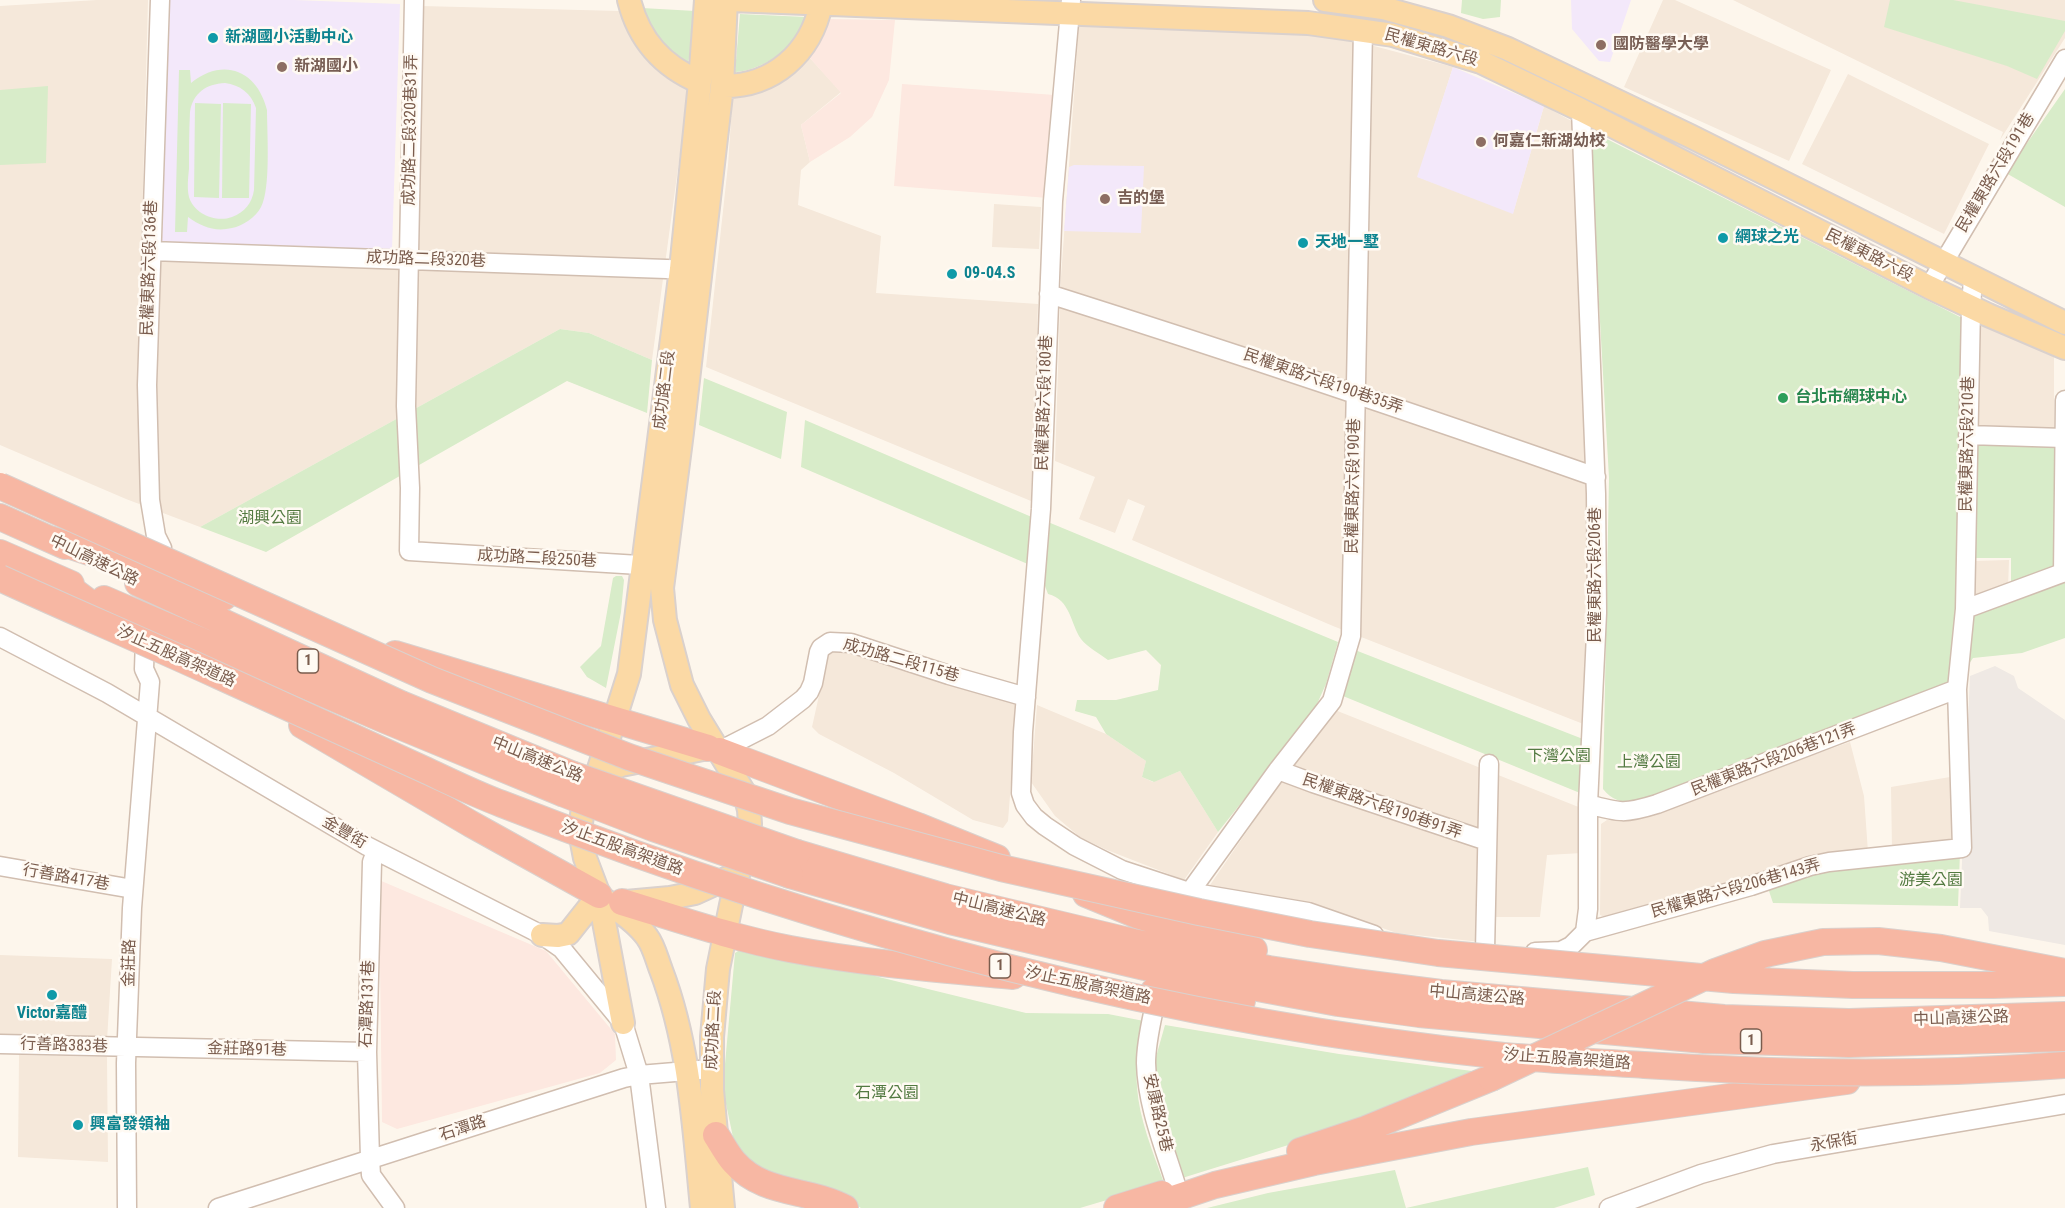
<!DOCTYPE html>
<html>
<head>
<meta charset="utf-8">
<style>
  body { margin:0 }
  canvas { display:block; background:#fdf6ec }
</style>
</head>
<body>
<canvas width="2065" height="1208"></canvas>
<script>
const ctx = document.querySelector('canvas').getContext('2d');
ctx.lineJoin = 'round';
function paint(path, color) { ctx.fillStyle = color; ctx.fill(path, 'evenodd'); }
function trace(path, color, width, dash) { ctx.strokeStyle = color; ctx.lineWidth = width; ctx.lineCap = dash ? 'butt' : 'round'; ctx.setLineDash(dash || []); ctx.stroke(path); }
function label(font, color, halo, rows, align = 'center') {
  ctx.font = font + ' "Roboto Condensed","Noto Sans TC",sans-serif'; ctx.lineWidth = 5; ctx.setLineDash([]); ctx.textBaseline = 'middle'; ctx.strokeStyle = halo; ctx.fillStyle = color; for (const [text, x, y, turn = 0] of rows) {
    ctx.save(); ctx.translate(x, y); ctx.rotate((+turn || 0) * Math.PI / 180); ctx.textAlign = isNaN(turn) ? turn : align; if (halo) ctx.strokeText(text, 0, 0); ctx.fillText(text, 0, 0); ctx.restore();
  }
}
const residential = new Path2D(`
  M97 0H148L141 260 417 267 421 6 620 11 645 57 665 77 677 84 689 87 652 360 589 333 560 329 200 527 126 499 0 445V6Z
  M1663 0H1675L1831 70 1789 161 1624 87Z
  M1733 0H2065V38L2000 140 2003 132Z
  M1079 25 1264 31 1304 34 1359 42 1453 67 1418 177 1513 213 1544 106 1577 124 1595 458 1591 727 1333 626 1132 540 1145 506 1128 499 1115 533 1079 519 1095 477 1055 461 1061 277Z
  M808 56 841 92 801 125 810 162 801 170 798 205 881 236 876 293 1038 304 1031 501 706 367 728 165 733 92Z
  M1848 74 1989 144 1944 234 1802 164Z
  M994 204 1041 207 1039 249 992 247Z
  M1977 322 2054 357V430L1975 427Z
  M2009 560 2008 589 1972 603 1973 561Z
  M841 648 1011 700 1017 706 1008 821 1003 828 973 820 894 773 819 734 812 727 828 655Z
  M1037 705 1106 734 1146 761 1142 777 1153 782 1180 771 1218 832 1184 880 1107 850 1080 837 1055 816 1031 782Z
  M1335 710 1581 808 1582 853 1547 855 1540 917H1485L1481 942 1397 933 1306 902 1208 888 1320 725Z
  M1850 742 1864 796 1868 852 1612 920 1600 915 1601 824 1607 820 1625 821Z
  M1956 776 1957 842 1892 850 1891 787Z
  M0 955 112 959 107 1040 0 1036Z
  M19 1055 107 1057 108 1162 18 1157Z`);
const commercial = new Path2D(`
  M828 19 895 20 889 80 872 117 850 137 810 162 801 125 841 93 808 56Z
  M902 84 1055 95 1048 198 894 186Z
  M379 880 546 951 615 1034 616 1060 600 1073 397 1129 382 1122Z`);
const industrial = new Path2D(`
  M1995 666 2014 676 2018 688 2065 720V945L1989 931 1988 917 1981 908H1960L1970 676Z`);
const education = new Path2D(`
  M168 0H294L400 4 392 250 162 242Z
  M1571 0H1631L1610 62 1599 61 1572 29Z
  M1453 67 1544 106 1513 214 1417 177Z
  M1074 165 1144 166 1141 233 1064 231 1069 167Z`);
const green = new Path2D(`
  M1462 0H1501L1500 17 1483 19 1461 13Z
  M1890 0H1953L2065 21V31L2037 79 2007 66 1884 27Z
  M642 8 695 11 688 65C664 48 652 36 642 8Z
  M740 14 806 17C802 25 798 35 792 42 779 58 755 71 735 72Z
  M179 70H190L191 83C223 57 257 70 267 110 267 132 271 189 261 207 256 217 243 226 232 228 215 232 202 227 188 217L187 232H175ZM225 83C240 85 251 93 256 108L254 190C252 203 245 212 232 217 216 223 194 214 189 197 187 189 188 178 189 169 189 150 189 131 190 112 193 93 206 84 225 83Z
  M48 86 46 163 0 165V90Z
  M2065 89V207L2006 173Z
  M195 103 221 104 219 198 194 197Z
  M223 103 251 104 249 198H222Z
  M1589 130 1962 318 1959 617 2065 578V638L2022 653 1973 658 1955 685 1635 803C1620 802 1612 800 1603 789L1609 478Z
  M560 329 589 333 652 360 647 413 567 381 266 552 200 527Z
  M704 378 787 412 781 459 699 425Z
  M805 420 1034 518 1030 565 801 467Z
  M1975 440 2056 442 2055 570 2011 587V558H1973Z
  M1048 522 1338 642 1326 684 1313 713 1218 832 1180 771 1154 782 1142 777 1146 761 1106 734 1096 717 1075 711 1077 700H1116L1158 690 1161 665 1146 650 1108 660C1100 654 1087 647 1081 639 1070 623 1071 600 1048 594L1045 586Z
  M616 576H622L624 580 621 612 606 688 587 677 580 667 601 646 613 578Z
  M1355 650 1588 741 1580 793 1343 696Z
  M1960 852 1958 906 1773 903 1767 885 1817 868Z
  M748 945 1026 1013 1108 1014 1144 1021C1140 1043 1135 1065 1137 1087 1139 1119 1153 1152 1164 1183L1080 1208H861L847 1199 752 1168 734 1142 725 1099V1064L735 953Z
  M1165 1025 1339 1054 1480 1072 1298 1142 1179 1179 1162 1120 1154 1064Z
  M1588 1167 1595 1195 1554 1208H1406Z
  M1395 1170 1406 1208H1207L1268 1193Z`);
const minor = new Path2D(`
  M160 0 147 385 150 500 156 536 162 548 161 566
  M414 0 406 406 410 488 409 551 656 566
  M1071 0 1053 201 1041 509 1023 732 1021 793 1025 805 1034 817 1045 826 1075 846 1122 870 1189 892 1308 912 1374 935
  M151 251 695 270
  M1929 287 2065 59
  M1049 294C1232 352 1414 413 1596 477
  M1968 435 2064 438
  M2063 573 2065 400
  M1965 609 2065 572
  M0 637 107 693 367 846 542 935 562 949 623 1023 639 1075 656 1208
  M719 751 768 726 803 699 809 692 813 683 819 652 821 648 830 642 851 643 949 675 1026 697
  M1278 770 1313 783 1487 841
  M1588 804C1620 813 1625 814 1657 804L1957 689
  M376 851 372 862 367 1052 370 1158 371 1175 395 1208
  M0 866 133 889
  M1184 900 1278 770 1332 701 1351 636 1363 30
  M1585 932 1751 886 1810 866 1829 862 1962 848 1957 689 1965 609 1971 307 1973 279
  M1485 951 1489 764
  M1535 952 1561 951 1571 946 1585 932 1588 909V804L1597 613 1596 494 1581 110
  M1155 1004C1151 1023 1146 1043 1146 1063 1147 1105 1164 1146 1176 1185
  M0 1044 367 1052
  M127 1208 126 1063 132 908 150 682 144 669 145 640
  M218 1208 624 1078 639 1075 711 1069
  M1609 1208 1701 1174 1773 1154 2065 1104`);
const major = new Path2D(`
  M629 0C639 40 662 66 700 82
  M731 0 1308 23 1393 35 1481 62 1581 110 1929 287 1988 315 2065 348
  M1325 0 1383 8 1448 26 1508 49 1690 136 2065 323
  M722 86C773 87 811 53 821 4
  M597 775 621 765 708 748 712 749
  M602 898C617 910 636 921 647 937 654 946 657 960 661 970 690 1046 694 1128 702 1208
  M626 902 670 898 695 893 730 877
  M542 935 558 936 568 934 599 895
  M623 1023 599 895 585 858 580 832 583 806 597 775 629 674 681 269 700 82 706 0
  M723 1208 712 1090V1037L718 969 731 905 750 824 749 810 745 794 699 719 682 685 665 620 662 588 682 432 722 86 726 0`);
const highway = new Path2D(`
  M0 517 65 546
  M50 539 224 597
  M0 553 71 584
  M55 577 111 619 123 625
  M138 583 401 704 571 774
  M104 599 385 720 562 793
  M395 654 708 748
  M302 725 471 824 599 895
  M719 751 918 826 997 858
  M797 853 945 897 1133 942 1269 969 1356 982 1441 993 1724 1018 1849 1022 2065 1015
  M790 875 950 921 1145 967 1338 1003 1419 1014 1704 1040 1849 1044 2065 1038
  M1086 894 1137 915 1254 950
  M622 902C678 919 733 938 790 949 863 963 938 969 1013 976
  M1154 991 1242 1001
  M716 1135C722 1144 727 1154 734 1162 764 1196 807 1188 845 1208
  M1300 1151 1366 1129 1491 1078
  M1117 1208 1162 1194
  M1146 1208 1215 1185 1314 1162 1471 1132 1847 1081`);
const highwayBridge = new Path2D(`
  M0 486 432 680 629 757 790 811 1001 868 1199 912 1310 934 1438 953 1734 980 1853 985H1993L2065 983
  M0 578C72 611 145 642 217 675 286 706 354 738 423 769 449 781 475 794 502 804 824 930 1160 1021 1504 1056 1551 1060 1598 1062 1644 1065 1785 1074 1925 1076 2065 1065
  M571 774 797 853
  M562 793 653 828 790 875
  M1491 1078 1715 972 1765 954 1823 942 1878 941 1941 948 2065 972`);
const markers = [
  [213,38,6,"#0f9aa8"],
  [1601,45,6,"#8d6e63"],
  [282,67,6,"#8d6e63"],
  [1481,142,6,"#8d6e63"],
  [1105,199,6,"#8d6e63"],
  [1723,238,6,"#0f9aa8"],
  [1303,243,6,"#0f9aa8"],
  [952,274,6,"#0f9aa8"],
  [1783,398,6,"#2e9e5b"],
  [52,995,6,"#0f9aa8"],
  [78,1125,6,"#0f9aa8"]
];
const shields = [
  [308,661,21],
  [1000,966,21],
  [1751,1041,21]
];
const shieldNames = [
  ["1",308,661],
  ["1",1000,966],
  ["1",1751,1041]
];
const cultureNames = [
  ["新湖國小活動中心",225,38],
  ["網球之光",1735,238],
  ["天地一墅",1315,243],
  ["09-04.S",964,274],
  ["Victor嘉醴",52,1014,"center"],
  ["興富發領袖",90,1125]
];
const educationNames = [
  ["國防醫學大學",1613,45],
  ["新湖國小",294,67],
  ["何嘉仁新湖幼校",1493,142],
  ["吉的堡",1117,199]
];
const streetNames = [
  ["民權東路六段",1431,48,16],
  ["成功路二段320巷31弄",411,130,-89],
  ["民權東路六段191巷",1996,173,-59],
  ["民權東路六段",1869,256,27],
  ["成功路二段320巷",426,260,2],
  ["民權東路六段136巷",150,268,-88],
  ["民權東路六段190巷35弄",1323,382,19],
  ["成功路二段",665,390,-83],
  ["民權東路六段180巷",1045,403,-88],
  ["民權東路六段210巷",1968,444,-89],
  ["民權東路六段190巷",1354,486,-89],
  ["成功路二段250巷",537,559,3],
  ["中山高速公路",94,561,26],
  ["民權東路六段206巷",1596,575,-90],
  ["汐止五股高架道路",176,657,24],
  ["成功路二段115巷",901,661,16],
  ["中山高速公路",537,760,22],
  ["民權東路六段206巷121弄",1774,760,-21],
  ["民權東路六段190巷91弄",1382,807,19],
  ["金豐街",344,833,30],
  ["汐止五股高架道路",622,849,20],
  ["行善路417巷",66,878,10],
  ["民權東路六段206巷143弄",1736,889,-16],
  ["中山高速公路",999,910,14],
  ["金莊路",130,963,-89],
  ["汐止五股高架道路",1088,986,12],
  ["中山高速公路",1477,996,5],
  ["石潭路131巷",368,1004,-88],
  ["中山高速公路",1961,1019,-2],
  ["成功路二段",714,1030,-87],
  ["行善路383巷",64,1046,2],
  ["金莊路91巷",247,1050,1],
  ["汐止五股高架道路",1567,1060,4],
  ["安康路25巷",1157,1113,77],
  ["石潭路",463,1129,-18],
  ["永保街",1834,1143,-10]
];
const leisureNames = [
  ["台北市網球中心",1795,398]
];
const parkNames = [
  ["湖興公園",270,519],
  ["下灣公園",1559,757],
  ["上灣公園",1649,763],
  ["游美公園",1931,881],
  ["石潭公園",887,1094]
];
paint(residential, '#f5e8da');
paint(commercial, '#fde8e0');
paint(industrial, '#efe9e4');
paint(education, '#f3e8fa');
paint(green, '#d8ecc9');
trace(minor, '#d1beb0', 21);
trace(major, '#dad1cd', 26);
trace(highway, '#dad1cd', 28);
trace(minor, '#fff', 18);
trace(major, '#fbd9a5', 22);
trace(highway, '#f7b7a3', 26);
trace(highwayBridge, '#dad1cd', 28, []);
trace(highwayBridge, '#f7b7a3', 26);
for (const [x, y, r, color] of markers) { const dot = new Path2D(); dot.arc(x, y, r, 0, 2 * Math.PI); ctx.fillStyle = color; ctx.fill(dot); trace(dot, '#fffaf3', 2); }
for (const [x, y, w] of shields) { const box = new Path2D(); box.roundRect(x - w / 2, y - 12, w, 24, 4.5); ctx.fillStyle = '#fffaf3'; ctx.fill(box); trace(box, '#7a5c4d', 1.5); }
label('bold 15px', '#7a5c4d', null, shieldNames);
label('bold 16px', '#0d838f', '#fffaf3', cultureNames, 'left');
label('bold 16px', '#785e54', '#fffaf3', educationNames, 'left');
label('16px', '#7a5c4d', '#fffaf3', streetNames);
label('bold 16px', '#27864d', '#fffaf3', leisureNames, 'left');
label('16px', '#537a41', '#fffaf3', parkNames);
</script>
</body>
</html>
